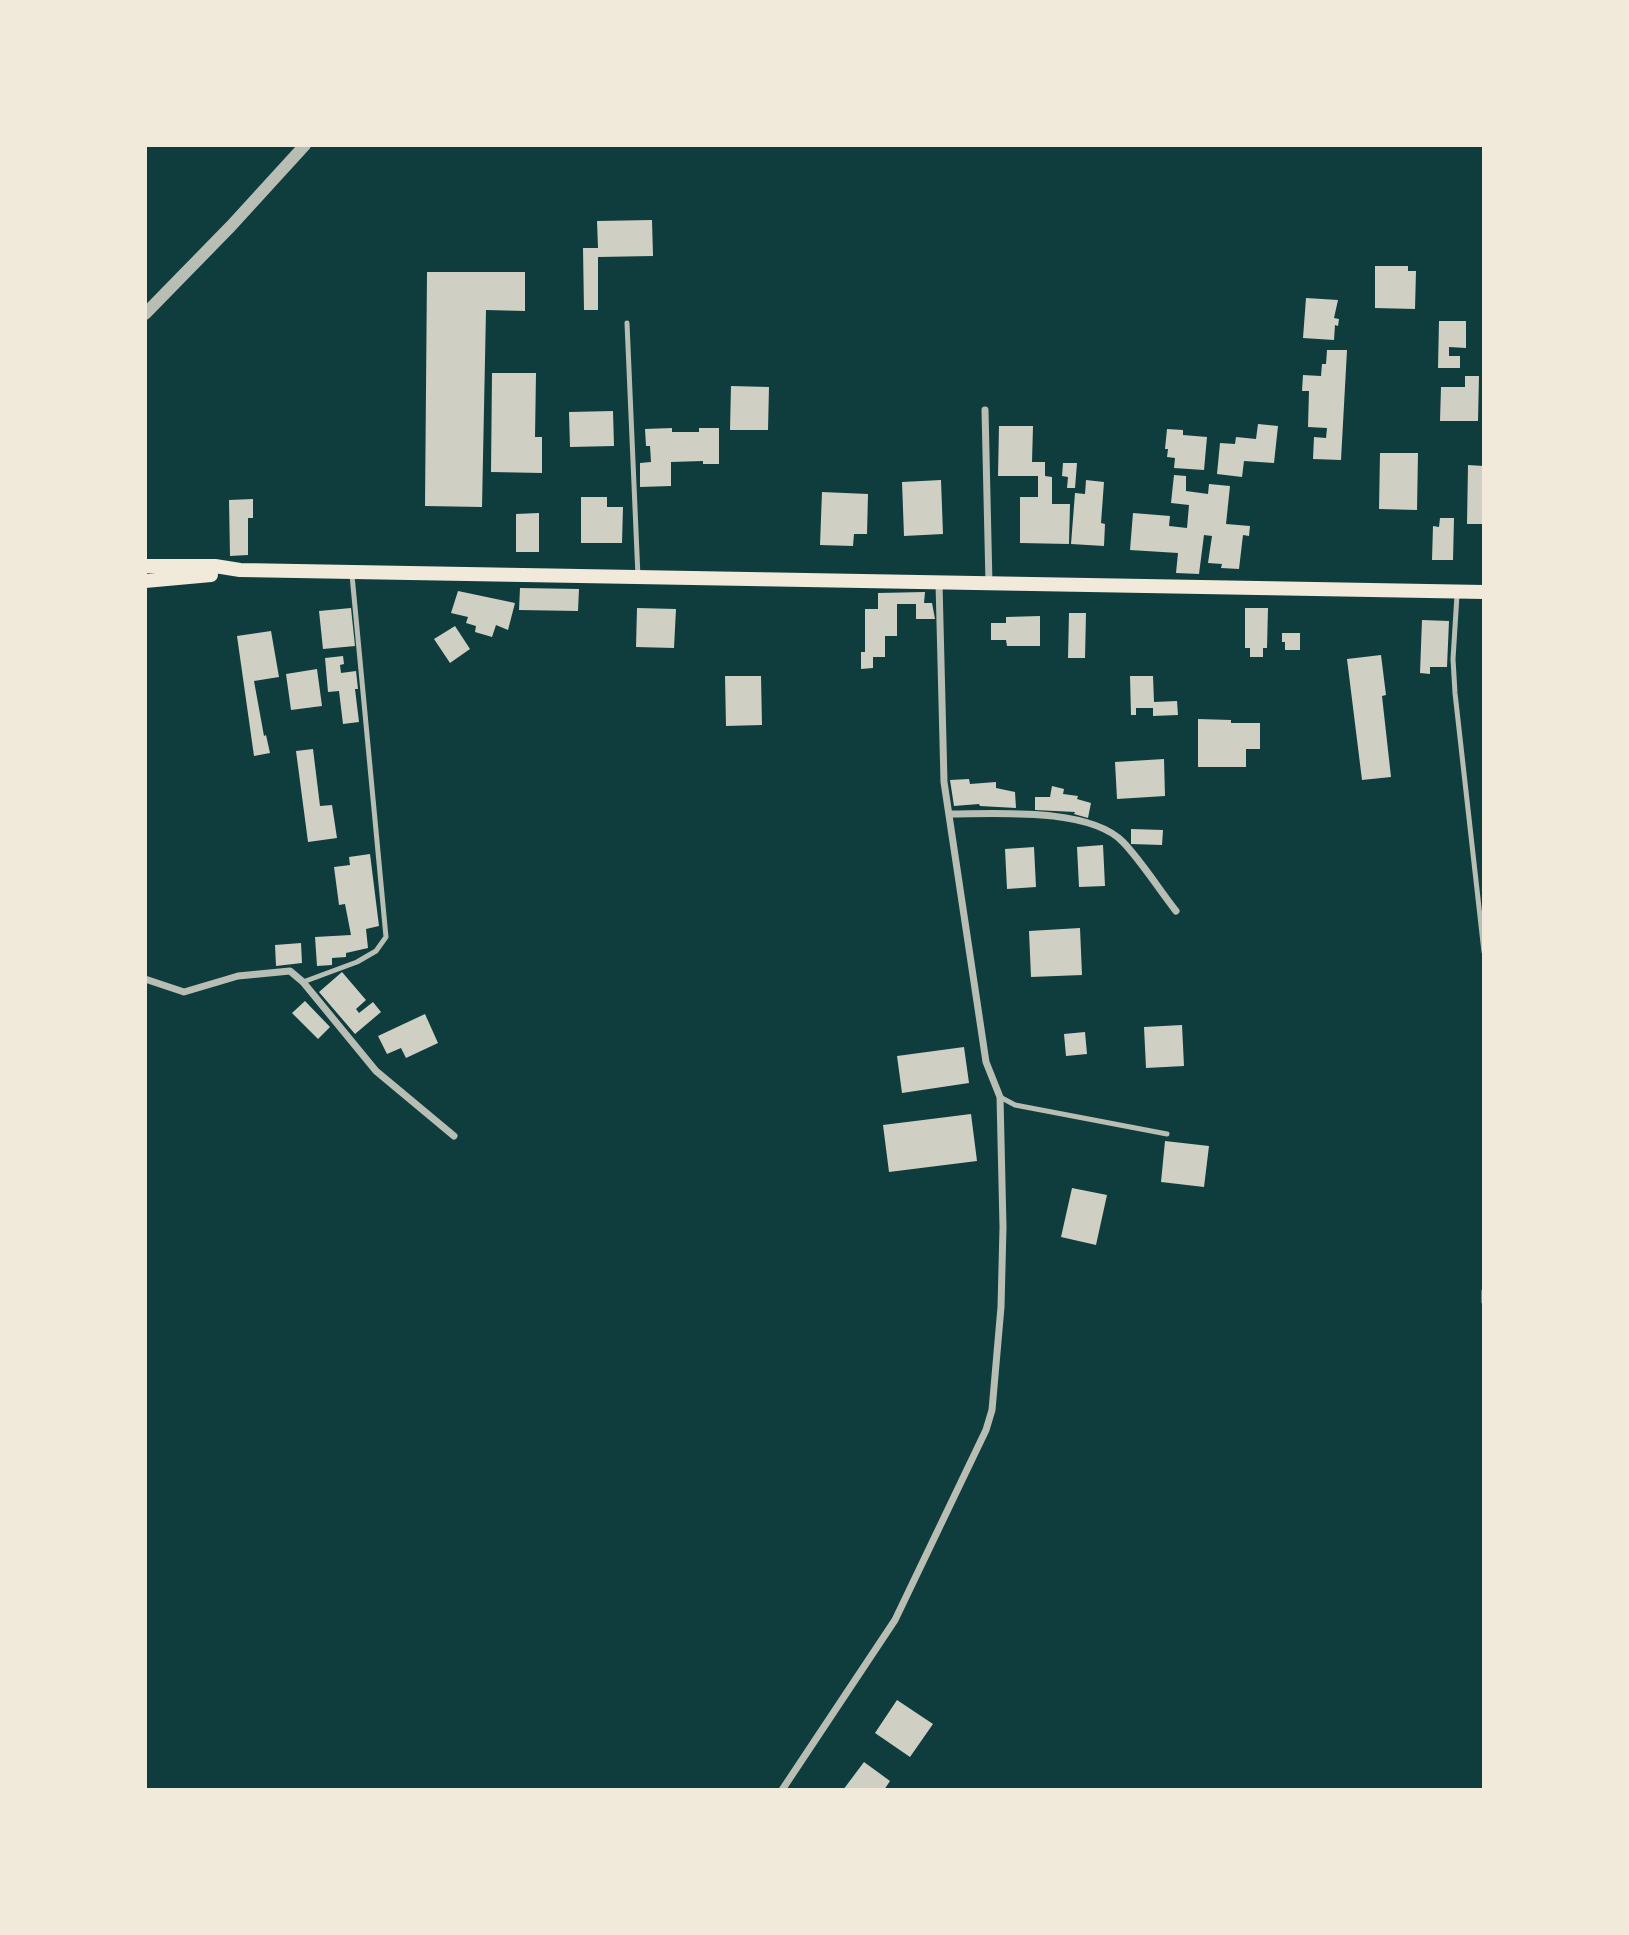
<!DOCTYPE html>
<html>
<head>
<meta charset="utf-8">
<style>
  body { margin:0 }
  #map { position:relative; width:1629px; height:1935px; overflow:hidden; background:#0f3d3e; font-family:"IBM Plex Sans",sans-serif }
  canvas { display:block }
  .frame { position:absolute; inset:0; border:147px solid #f1e9da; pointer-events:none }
</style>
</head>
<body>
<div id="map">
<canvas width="1629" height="1935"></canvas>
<div class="frame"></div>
</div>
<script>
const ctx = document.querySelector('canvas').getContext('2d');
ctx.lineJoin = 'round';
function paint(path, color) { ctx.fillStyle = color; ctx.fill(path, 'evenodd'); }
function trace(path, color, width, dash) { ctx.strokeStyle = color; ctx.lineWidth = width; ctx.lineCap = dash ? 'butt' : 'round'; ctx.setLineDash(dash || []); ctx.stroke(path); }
const building = new Path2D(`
  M652 220 653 256 598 257V310H584L583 248H598L597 221Z
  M1375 266H1408V271H1416L1415 309 1375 308Z
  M427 272H525V311L486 310 482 507 425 506Z
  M1306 298 1338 300 1334 318 1339 319 1338 326 1335 325 1334 340 1303 338Z
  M1439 321H1466V348L1449 347V356H1460V368H1438Z
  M1327 350H1347L1341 460 1313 459 1314 437 1326 438 1327 428 1308 427 1309 391H1302L1303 375 1321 376 1322 364H1326Z
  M492 373H536L535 437H542V473L491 472Z
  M1465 376H1479L1478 421H1440L1441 387H1465Z
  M731 386 769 387 768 430H730Z
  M613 411 614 446 570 447 569 412Z
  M1258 424 1278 426 1274 463 1244 461 1242 477 1217 474 1220 443 1235 444 1236 437 1256 439Z
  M999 426H1033L1032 462H1045V476L1052 477V504H1070L1069 544 1020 543V497H1038V476H998Z
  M672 428V432H699V428H719V464H703V461L671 462V486L640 487V463L651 462 650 446H646L645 429Z
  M1167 429 1183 430V435L1207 437 1204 470 1174 468 1175 458 1167 457 1168 449H1165Z
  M1380 453H1418L1417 510 1379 509Z
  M1063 463H1077L1075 488H1067L1068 477 1062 476Z
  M1468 465 1484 466V524H1467Z
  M1174 475 1186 476V491L1208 494 1209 484 1230 486 1226 524 1250 526 1249 536 1243 535 1239 569 1221 568 1222 564 1208 563 1212 536 1204 535 1199 574 1176 573 1178 553 1130 550 1133 513 1170 516 1169 526 1187 528 1189 505 1171 503Z
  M941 480 943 534 904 536 902 482Z
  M1086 480 1104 482 1101 523 1105 524 1104 546 1071 544 1075 493 1085 494Z
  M822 492 868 494 867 534H854L853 546 820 545Z
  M581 497H607V507H623L622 543H581Z
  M253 499V518H248V555L230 556 229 500Z
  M539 513V552H516V514Z
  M1440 518H1454L1453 560H1432L1433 526 1439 527Z
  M520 588 579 589 578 611 519 610Z
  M458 591 515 603 508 630 496 625 492 637 475 632 476 626 466 623 468 617 451 613Z
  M925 592 924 603H932L935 619H916V604H897V636H885V657H873V668L861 669V652H865V609H878V593Z
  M351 608 355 646 323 649 319 611Z
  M637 608 676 609 674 648 636 647Z
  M1245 608H1268L1267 648H1263V657H1250V648H1245Z
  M1069 613H1086L1085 658H1068Z
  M1040 616V646H1007L1006 640H991V623H1006V617Z
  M1422 620 1449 621 1447 667H1430V674L1420 673Z
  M455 626 470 649 450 663 434 639Z
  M271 631 279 677 254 681 264 736 266 735 270 753 254 756 237 636Z
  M1282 633H1300V650H1285V642H1282Z
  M1381 655 1386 695 1382 696 1391 777 1362 780 1347 659Z
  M343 656 344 664 340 665 341 673 356 671 358 689H355L359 722 343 724 339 691 328 692 325 658Z
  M317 669 322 706 291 710 286 674Z
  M725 676H761L762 725 726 726Z
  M1130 676H1153L1154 702 1177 701 1178 715 1153 716V708H1136V715H1131Z
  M1198 719 1231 720V723H1260V749H1246V767H1198Z
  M313 749 320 806 332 805 337 838 308 842 296 751Z
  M1164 759 1165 796 1117 799 1115 762Z
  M969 779 970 784 996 782V788L1015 792 1016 808 980 806 979 804 954 806 950 780Z
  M1052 786 1064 789 1063 794 1078 796 1077 799 1091 803 1088 818 1074 814 1075 812 1035 810V797H1050Z
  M1131 829 1163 830 1162 845 1131 844Z
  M1103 845 1105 886 1079 887 1077 847Z
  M1034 847 1036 887 1007 889 1005 849Z
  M370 854 379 926 366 929 368 948 346 953V957L332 958V965L317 966 315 937 351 935 345 904 339 905 334 867 350 865 349 857Z
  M1080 928 1082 975 1031 977 1029 931Z
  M301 943 302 963 276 966 275 945Z
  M342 972 366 1000 356 1009 359 1013 373 1002 381 1012 355 1034 319 992Z
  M305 1001 330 1027 318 1039 292 1013Z
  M425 1014 438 1043 406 1058 401 1048 387 1054 378 1036Z
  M1182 1025 1184 1066 1146 1068 1144 1027Z
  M1085 1032 1087 1054 1066 1056 1064 1034Z
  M964 1047 969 1083 902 1093 897 1056Z
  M971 1114 977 1161 889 1172 883 1125Z
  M1165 1141 1209 1146 1204 1187 1161 1182Z
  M1072 1188 1107 1195 1096 1245 1061 1237Z
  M897 1700 933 1724 910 1757 875 1733Z
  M864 1762 890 1781 884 1790H843Z`);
const service = new Path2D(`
  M627 323 638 577
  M1457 595 1453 659 1455 693 1484 952
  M303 982 357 962 376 951 386 937 352 575
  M1000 1097 1015 1105 1167 1134
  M1484 1291V1302`);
const minor = new Path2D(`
  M985 410 989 584
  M949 814C995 814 1089 807 1123 842 1142 862 1158 888 1176 911
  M145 979 184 992 238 976 290 971 303 982 376 1071 454 1136
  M782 1790 895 1620 986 1430 992 1410 1001 1307 1003 1227 1000 1097 986 1062 944 782 939 583`);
const tertiary = new Path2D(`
  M145 314 231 226 305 145`);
const secondary = new Path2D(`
  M145 566H215L240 570 1484 592
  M145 581 211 575`);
paint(building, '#cfcfc3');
trace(service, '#b8beb3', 5);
trace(minor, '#b8beb3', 7);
trace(tertiary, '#b8beb3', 12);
trace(secondary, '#f1e9da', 14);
</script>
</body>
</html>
